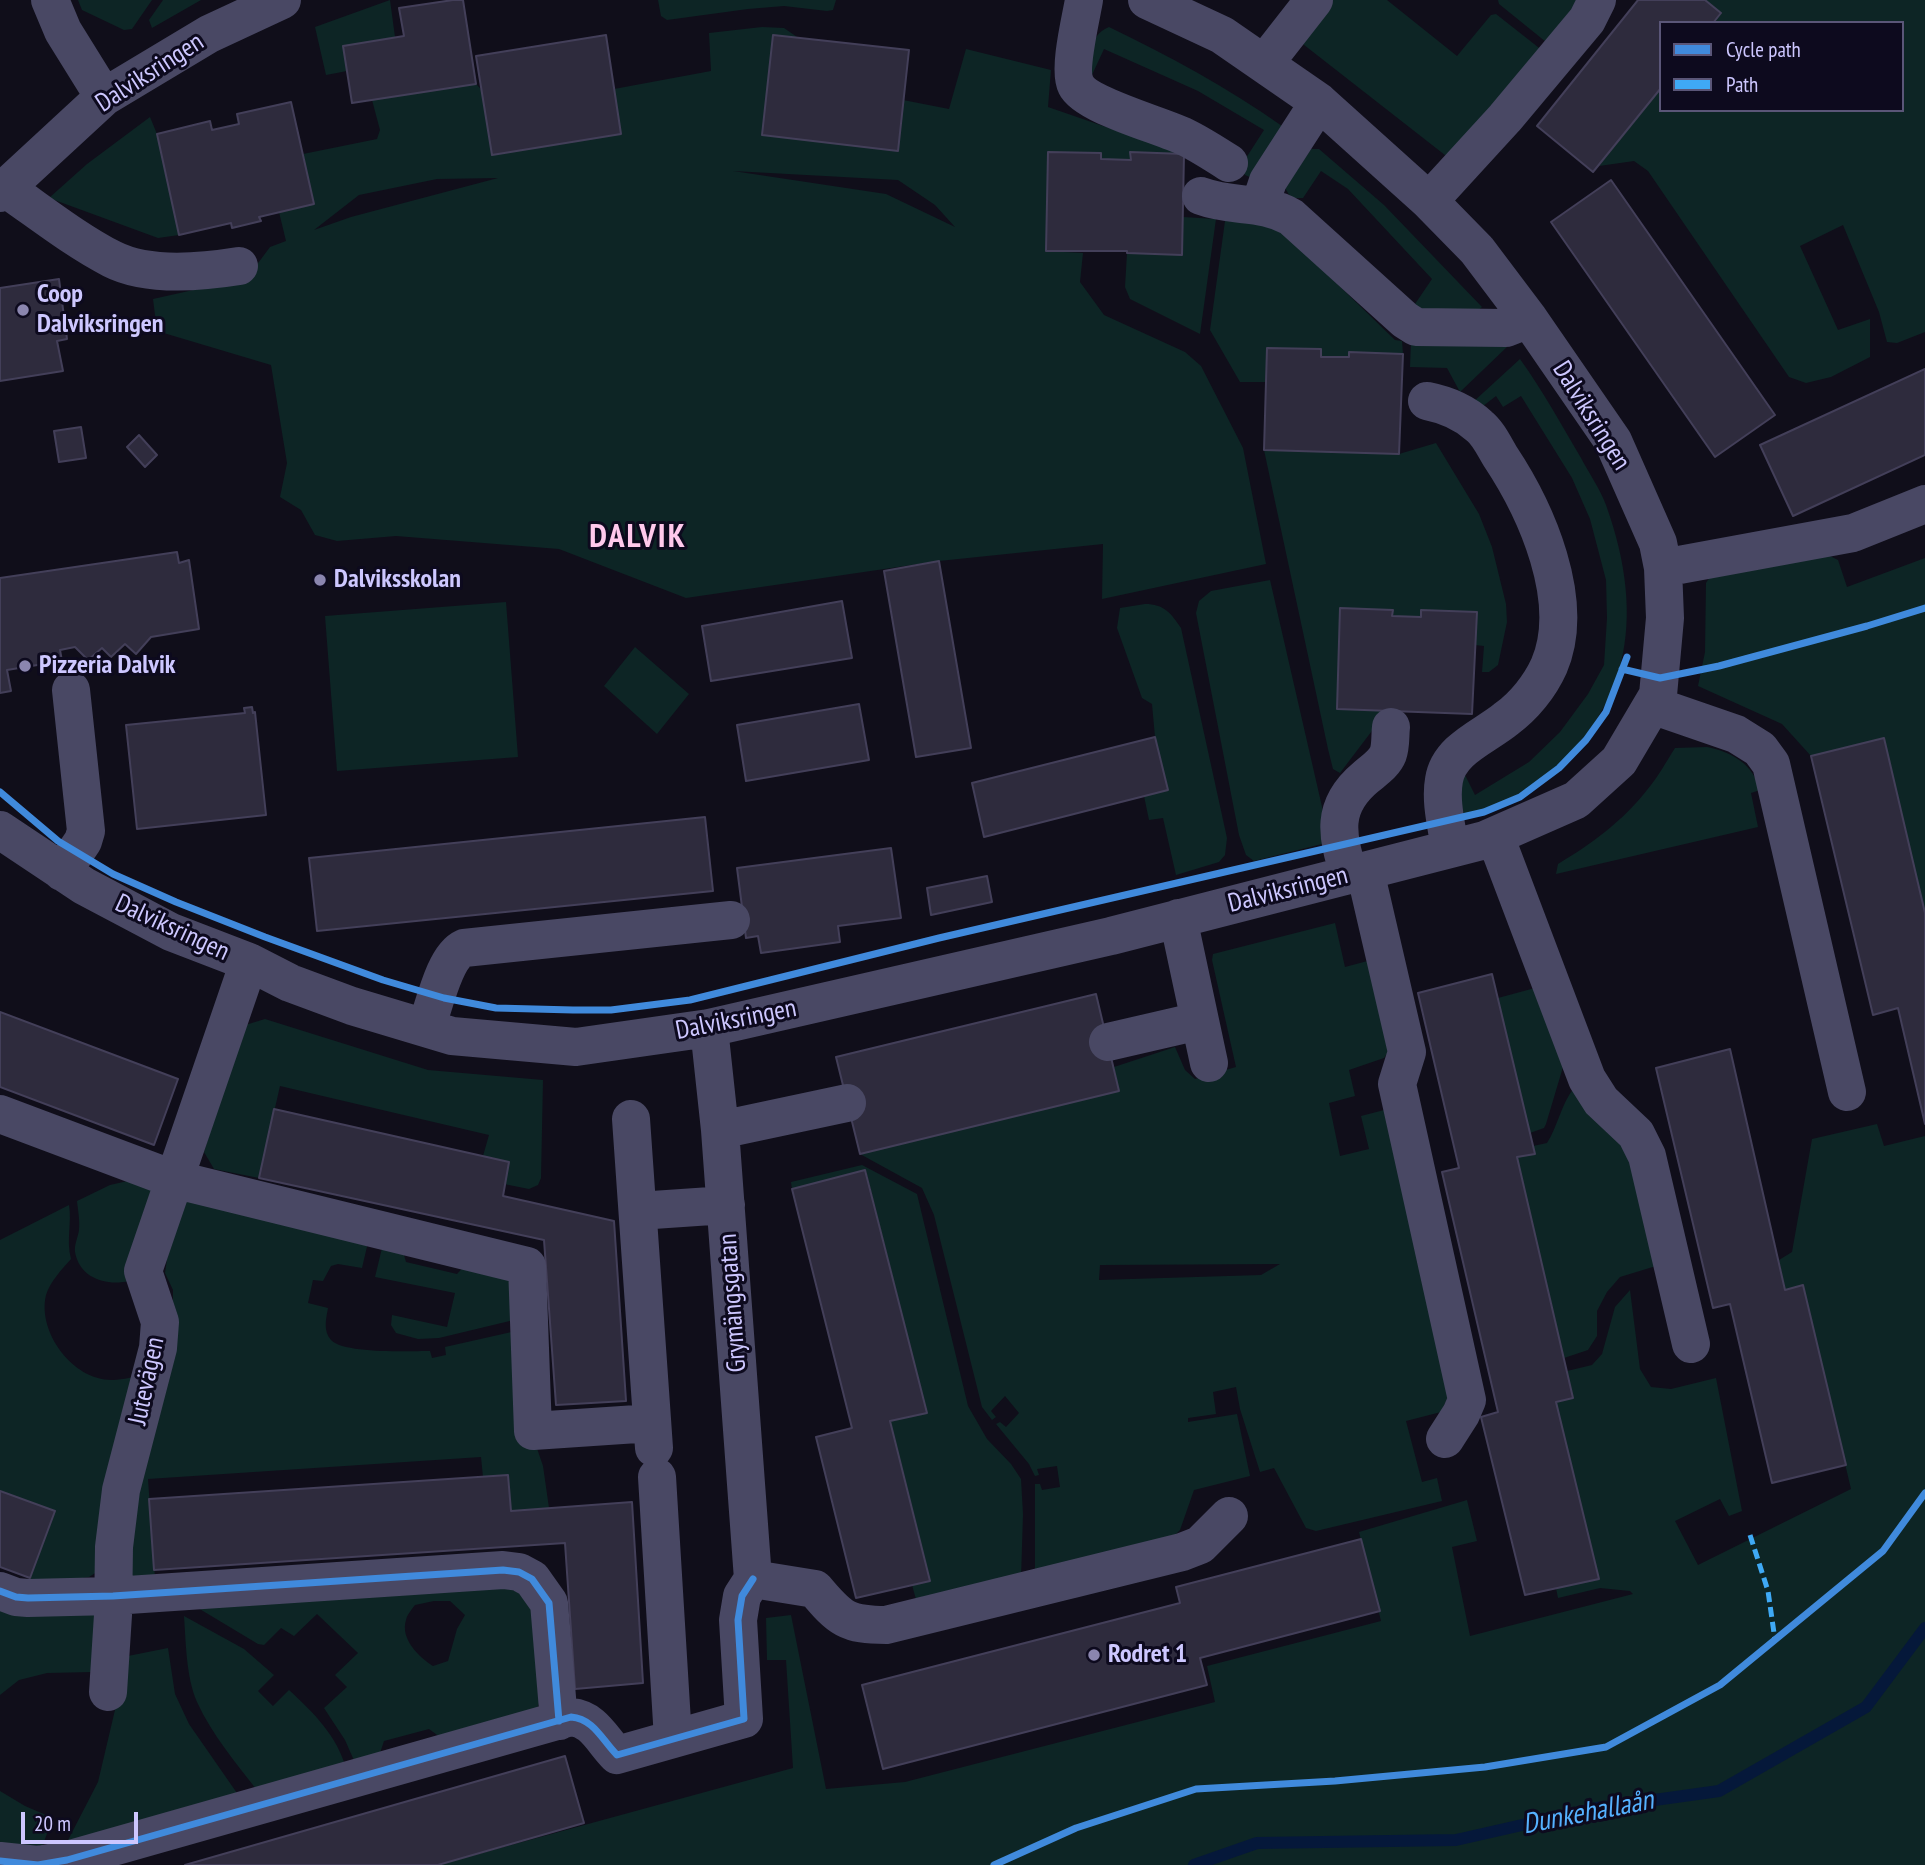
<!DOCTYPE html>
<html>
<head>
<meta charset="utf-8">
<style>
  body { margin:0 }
  #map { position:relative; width:1925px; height:1865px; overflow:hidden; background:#100e1a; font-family:"PT Sans Narrow",sans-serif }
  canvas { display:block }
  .legend { position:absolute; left:1659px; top:21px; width:245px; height:91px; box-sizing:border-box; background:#0d0a1e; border:2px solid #5a5678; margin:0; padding:9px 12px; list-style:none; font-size:21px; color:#cdc7ff }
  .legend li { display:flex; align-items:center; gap:14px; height:35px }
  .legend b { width:35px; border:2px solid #5a5678 }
  .scale { position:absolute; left:21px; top:1812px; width:117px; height:32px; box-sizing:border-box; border:4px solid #cdc7ff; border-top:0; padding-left:9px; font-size:21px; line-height:24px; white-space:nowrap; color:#cdc7ff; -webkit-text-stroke:5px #0d0a1e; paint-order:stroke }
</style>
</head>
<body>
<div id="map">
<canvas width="1925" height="1865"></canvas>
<ul class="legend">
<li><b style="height:9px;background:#408adc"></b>Cycle path</li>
<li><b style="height:9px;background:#3fa9f5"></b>Path</li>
</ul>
<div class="scale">20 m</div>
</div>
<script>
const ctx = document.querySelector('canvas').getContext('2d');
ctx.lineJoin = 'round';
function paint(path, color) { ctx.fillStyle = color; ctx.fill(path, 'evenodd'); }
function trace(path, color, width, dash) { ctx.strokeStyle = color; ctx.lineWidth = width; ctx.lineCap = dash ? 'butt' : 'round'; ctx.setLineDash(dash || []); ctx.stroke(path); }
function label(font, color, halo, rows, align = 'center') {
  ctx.font = font + ' "PT Sans Narrow",sans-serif'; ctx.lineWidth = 6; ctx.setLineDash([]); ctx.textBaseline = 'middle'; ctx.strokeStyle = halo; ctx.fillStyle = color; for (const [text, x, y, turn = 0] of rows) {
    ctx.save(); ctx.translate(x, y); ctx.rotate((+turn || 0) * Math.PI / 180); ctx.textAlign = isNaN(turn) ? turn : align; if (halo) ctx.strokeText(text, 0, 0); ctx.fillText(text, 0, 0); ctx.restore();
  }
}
const green = new Path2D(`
  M78 0H152L132 29 124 30 82 10Z
  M163 0H201L152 28 149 20Z
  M390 0 395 37 343 46 347 71 326 75 315 27Z
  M658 0H836L833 10 827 11 784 6 748 9 667 20 661 16Z
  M1331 0H1387L1457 56 1491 15 1496 14 1543 51 1450 159 1299 41Z
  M1498 0H1581L1546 42 1499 4Z
  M1705 0H1925V332L1897 343 1887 342 1879 312 1843 225 1800 246 1838 330 1870 319V357L1831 377 1806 383 1789 377 1648 171 1634 161 1599 166 1661 88V110H1902V23H1713Z
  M762 27 784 28 800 39 773 36 762 135 898 151 903 100 949 109 966 49 1051 70 1048 107 1184 154 1131 152V160L1101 159V153L1048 152 1046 251 1083 253 1080 282 1104 315 1185 352 1201 366 1243 448 1266 564 1102 599 1103 544 939 561 686 598 559 549 396 536 337 541 315 535 301 510 280 497 287 463 271 365 157 331 153 299 247 278 270 247 286 241 279 212 314 204 303 154 377 139 380 130 372 100 476 84 481 89 621 134 614 89 711 71 709 33ZM733 171 898 180 935 205 955 227 886 194ZM498 178 351 217 314 230 359 195 437 179Z
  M1109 27C1169 56 1227 87 1282 126L1252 178 1245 175 1242 170 1246 158 1264 130 1198 91 1104 49 1092 75C1091 55 1088 36 1109 27Z
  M150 117 157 134 179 235 158 238 49 198 87 164Z
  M1311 149H1319L1384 205 1482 307 1474 314 1421 310 1415 304 1432 279 1348 189 1321 171 1303 198H1291L1285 188Z
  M1183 217 1216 219 1200 334 1130 299 1125 287 1127 253 1182 254Z
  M1225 221 1271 223 1290 238 1395 340 1402 341 1403 354 1321 357V349L1267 348 1266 382H1240L1210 330Z
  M1411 342 1508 346 1460 392 1447 368 1410 367Z
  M1520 359C1543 391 1561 424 1581 458 1589 473 1600 489 1606 505 1647 619 1631 719 1526 789 1510 800 1490 807 1473 815L1465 814 1460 810 1463 771 1475 795 1529 762 1560 732 1588 694 1604 665 1607 618 1606 580 1590 519 1572 478 1521 396 1503 407 1496 396 1478 410 1472 403Z
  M1436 443 1479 514 1492 547 1506 604 1507 622 1498 665 1489 672H1482L1484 646 1475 645 1476 612 1422 610 1421 617 1392 616V610L1341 608 1337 709 1387 711 1340 773 1333 769 1328 749 1264 450 1399 454Z
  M1824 553 1838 560 1847 587 1925 558V913L1884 738 1811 756 1782 724 1698 686 1705 652 1706 583 1711 575Z
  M1270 580 1323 811 1322 844 1254 861 1246 855 1239 835 1196 613 1199 601 1211 591Z
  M506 602 518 757 337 771 325 616Z
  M1145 604C1164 604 1171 613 1181 628L1227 838 1225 855 1219 862 1176 875 1163 818 1149 820 1144 796 1168 790 1155 737 1152 704 1142 698 1117 628 1120 608Z
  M635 647 689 694 657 734 604 686Z
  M1707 747C1732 752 1753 764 1760 790L1751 793 1758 827 1556 874 1558 864C1590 845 1624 820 1647 790 1658 777 1666 762 1675 748Z
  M1335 923 1345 967 1375 959 1393 1046 1384 1058 1349 1070 1355 1096 1329 1103 1340 1156 1369 1149 1361 1116 1388 1109 1451 1391 1441 1412 1406 1421 1422 1482 1437 1478 1442 1501 1316 1531 1306 1528 1274 1468 1260 1472 1240 1409 1236 1387 1213 1392 1216 1414 1188 1418V1422L1237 1414 1250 1476 1194 1490 1180 1530 1173 1537 1035 1575V1484H1040L1042 1490 1060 1487 1057 1466 1037 1469 1039 1475 1035 1476 1029 1464 996 1424 1000 1422 1006 1427 1019 1413 1005 1396 991 1411 996 1417 992 1420 982 1407 934 1215 922 1188 860 1154 1119 1091 1114 1067 1175 1047 1185 1070 1195 1079 1236 1067 1212 960 1213 954ZM1280 1264 1261 1275 1099 1280 1100 1265Z
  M1535 988 1563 1067 1546 1124 1544 1128 1530 1133 1498 998Z
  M265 1019 428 1070 543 1080 541 1178 538 1185 529 1189 504 1184 509 1162 483 1156 489 1135 280 1086 259 1178 214 1169 204 1152 242 1026Z
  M1574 1088 1628 1146 1656 1266 1620 1277 1607 1292 1597 1311V1336L1588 1350 1564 1358 1517 1157 1534 1154 1533 1146 1547 1143C1558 1126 1561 1104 1574 1088Z
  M1877 1124 1884 1146 1925 1136V1865H438L793 1768 786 1660H767L766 1618 791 1615 826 1789 905 1782 1215 1702 1207 1666 1381 1621 1359 1532 1467 1500 1477 1541 1452 1547 1470 1636 1633 1594 1630 1591 1600 1588 1558 1598 1556 1588 1598 1579 1556 1402 1573 1398 1567 1371 1592 1365 1602 1354 1615 1307 1630 1290 1640 1369 1651 1387 1671 1389 1716 1378 1742 1511 1729 1516 1720 1499 1675 1521 1698 1565 1851 1489 1803 1286 1785 1290 1779 1260 1792 1252 1812 1139Z
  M862 1165 917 1194 968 1406 987 1439 1011 1464 1021 1479 1023 1514 1021 1579 917 1603 912 1585 930 1580 890 1421 927 1413 866 1171 792 1189 791 1182Z
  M132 1180 159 1191 129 1281C107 1286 80 1279 75 1252 74 1245 78 1237 79 1230 80 1220 78 1211 77 1201L110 1185Z
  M185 1198 369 1238 362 1268 338 1264 331 1266 323 1281 313 1280 308 1303 328 1308C326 1319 323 1331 331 1340 344 1354 410 1351 430 1351L432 1358 446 1355 445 1347 516 1331 526 1416 543 1466 549 1508 511 1511 508 1476 483 1477 481 1457 148 1479 155 1578 127 1579 126 1517 173 1324V1290L165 1273 171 1232Z
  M69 1205C72 1223 66 1240 71 1259 62 1269 50 1282 46 1295 37 1332 73 1381 113 1380 123 1380 135 1376 145 1375L103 1568 89 1577 35 1586 30 1578 0 1491V1240Z
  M383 1244 402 1248 406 1262 457 1274 468 1262C513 1270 511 1277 518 1319L439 1338 418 1339 396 1333 391 1325 392 1315 447 1327 455 1293 375 1277Z
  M497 1582 533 1600 541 1698 537 1709 444 1740 429 1729 384 1741 378 1759 356 1765 345 1740 324 1708 347 1687 335 1675 358 1653 317 1614 294 1636 281 1628 264 1645 258 1644 188 1602ZM434 1601H450L465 1615 457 1629 448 1661 433 1666C419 1657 400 1639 406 1620 407 1615 412 1609 415 1605Z
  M0 1598 95 1613 93 1672 47 1673 19 1680 0 1695Z
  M184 1616 244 1649 274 1675 258 1691 273 1706 289 1690C314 1713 337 1736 346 1768L259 1793C237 1764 212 1735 197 1702 186 1676 186 1643 184 1616Z
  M168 1648 175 1694 189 1724 239 1796 66 1844 98 1782 119 1693 123 1657Z
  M0 1791 25 1806 53 1818 40 1852 0 1845Z`);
const stream = new Path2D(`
  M1194 1865 1257 1843 1456 1840 1597 1808 1719 1791 1866 1707 1925 1628`);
const building = new Path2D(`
  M453 0H463L476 84 352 103 343 46 404 36 399 8Z
  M1638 0H1705L1721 13 1713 23H1661V88L1593 172 1537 126Z
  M606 35 621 134 492 155 476 56Z
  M773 35 909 50 898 151 762 135Z
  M291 102 314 204 259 217 261 221 232 228 231 223 179 235 157 134 210 121 212 130 239 124 237 114Z
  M1048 152 1101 153V159L1131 160 1130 152 1184 154 1182 255 1127 253V251H1046Z
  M1611 180 1775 415 1715 457 1551 222Z
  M59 279 67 339 57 341 63 371 0 381V288Z
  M1267 348 1321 349V357H1349V352L1403 354 1399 454 1264 450Z
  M1925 369V455L1793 516 1760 445Z
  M81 427 86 458 59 462 54 431Z
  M139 435 157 455 145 467 127 447Z
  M177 552 179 563 189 560 199 629 151 637 136 654 125 644 111 657 102 648 88 660 75 647 60 650 62 661 7 670 11 691 0 693V578Z
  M939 561 971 748 916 757 884 571Z
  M842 601 852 658 711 681 702 626Z
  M1340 608 1393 610 1392 616 1421 617V610L1477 612 1472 714 1337 709Z
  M859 704 869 760 746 781 737 725Z
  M252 707 253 713 255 712 266 815 137 829 126 725 245 713 244 708Z
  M1155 737 1168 790 984 837 972 783Z
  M1884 738 1925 913V1124L1898 1008 1873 1015 1811 756Z
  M705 817 713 891 317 931 309 858Z
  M891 848 901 918 838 926 840 942 761 953 758 936 746 938 737 868Z
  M987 876 992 902 931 915 927 888Z
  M1492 974 1535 1154 1517 1157 1573 1398 1556 1402 1599 1579 1525 1595 1481 1417 1498 1412 1442 1172 1459 1168 1418 993Z
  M1096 994 1119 1091 860 1154 836 1057Z
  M0 1012 178 1079 154 1145 0 1087Z
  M1730 1049 1785 1290 1803 1285 1846 1465 1772 1483 1730 1304 1713 1308 1656 1068Z
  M274 1109 509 1162 503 1196 614 1221 626 1401 556 1405 544 1240 259 1178Z
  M865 1170 927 1413 890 1421 930 1581 856 1598 816 1437 852 1428 792 1189Z
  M508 1475 511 1511 632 1502 643 1683 575 1689 565 1543 154 1570 149 1499Z
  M0 1491 55 1511 30 1578 0 1567Z
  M1361 1539 1380 1611 1200 1658 1207 1685 883 1769 862 1685 1180 1603 1176 1587Z
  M565 1756 584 1823 438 1865H185Z`);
const minor = new Path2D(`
  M50 0 63 31 104 97
  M1084 0C1081 18 1068 70 1076 85 1086 106 1164 126 1187 138 1201 145 1215 154 1229 163
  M1264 64 1314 0
  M5 188C40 212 75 240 112 259 147 277 202 272 239 266
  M0 193 104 97 209 34 282 0
  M1201 196C1233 208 1261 200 1291 217L1405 320 1416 327 1506 328 1529 319
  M1429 201 1505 118 1587 20 1597 0
  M1260 205 1268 181 1319 102
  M1427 401C1447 405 1464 412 1479 426 1488 433 1494 446 1500 456 1536 510 1577 601 1549 666 1540 686 1524 706 1506 719 1484 737 1449 749 1444 780 1440 802 1447 827 1450 849
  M1663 568 1853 533 1925 504
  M1652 705 1736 734 1760 749 1771 764 1847 1092
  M0 830 84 886 171 932 249 962 290 983 352 1006 452 1036 576 1047 709 1028 1111 936 1485 840 1576 800 1619 761 1658 695 1665 618 1663 568 1658 543 1613 441 1529 319 1477 250 1429 201 1319 102 1222 35 1147 0
  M1495 836 1587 1079 1601 1101 1636 1134 1647 1156 1691 1344
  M1365 871 1407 1052 1397 1084 1467 1400 1461 1414 1445 1439
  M62 872 83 841 86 831 71 690
  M1349 875C1337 835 1330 807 1366 777 1374 770 1384 764 1388 754 1391 746 1390 735 1391 727
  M1178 918 1209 1063
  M426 1028C434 1007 444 957 464 948L731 920
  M709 1028 720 1130 753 1579
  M1108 1042 1199 1021
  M0 1114 173 1179 527 1266 533 1431 652 1423
  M631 1119 654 1448
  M720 1130 847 1103
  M638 1211 726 1205
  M657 1477 673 1739
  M753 1579 815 1589C840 1619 847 1625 886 1625L1182 1552 1200 1545 1229 1516
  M0 1591 16 1597 28 1598 113 1596 503 1570 519 1572 532 1579 549 1603 559 1721
  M108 1692 113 1615 114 1547 121 1490 158 1348 160 1322 143 1271 249 962
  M0 1861 38 1865 67 1860 571 1717C594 1719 602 1740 617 1755L744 1719 738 1620 742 1596 753 1579`);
const quiet = new Path2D(`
  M1750 1535 1768 1591 1775 1640`);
const cycleway = new Path2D(`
  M1622 669 1660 678 1719 666 1867 626 1925 608
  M0 792 58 841 113 874 176 902 265 937 383 980 444 998 496 1008 573 1010H611L690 1000 939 938 1484 812 1520 797 1559 768 1586 740 1606 712 1627 657
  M0 1591 16 1597 28 1598 113 1596 503 1570 519 1572 532 1579 549 1603 559 1721
  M0 1861 38 1865 67 1860 571 1717C594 1719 602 1740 617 1755L744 1719 738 1620 742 1596 753 1579
  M994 1865 1076 1828 1196 1789 1335 1781 1485 1767 1606 1747 1720 1685 1883 1551 1925 1493`);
const markers = [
  [23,310,7,"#8b86af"],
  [320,580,7,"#8b86af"],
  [25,666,7,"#8b86af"],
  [1094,1655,7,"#8b86af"]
];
const streetNames = [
  ["Dalviksringen",150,73,-33],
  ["Dalviksringen",1591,416,58],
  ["Dalviksringen",1288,890,-14],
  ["Dalviksringen",172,928,25],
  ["Dalviksringen",736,1020,-11],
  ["Grymängsgatan",733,1303,-94],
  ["Jutevägen",147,1381,-78]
];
const poiNames = [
  ["Coop",37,295],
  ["Dalviksringen",37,325],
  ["Dalviksskolan",334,580],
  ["Pizzeria Dalvik",39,666],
  ["Rodret 1",1108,1655]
];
const waterNames = [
  ["Dunkehallaån",1588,1813,-11]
];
const districtNames = [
  ["DALVIK",638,538]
];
paint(green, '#0d2525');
trace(stream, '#05183a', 12);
paint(building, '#2e2b3d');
trace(building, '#433f59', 2);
trace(minor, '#494864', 38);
trace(quiet, '#3fa9f5', 5, [10, 5]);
trace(cycleway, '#408adc', 7);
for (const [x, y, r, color] of markers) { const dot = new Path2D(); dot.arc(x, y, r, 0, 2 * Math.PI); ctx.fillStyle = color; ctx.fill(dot); trace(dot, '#0d0a1e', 2.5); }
label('26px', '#cdc7ff', '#0d0a1e', streetNames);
label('bold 26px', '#cdc7ff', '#0d0a1e', poiNames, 'left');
label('italic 28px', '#55b1ff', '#0d0a1e', waterNames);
ctx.letterSpacing = '2px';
label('bold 33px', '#ffc9ec', '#0d0a1e', districtNames);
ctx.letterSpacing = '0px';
</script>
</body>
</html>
